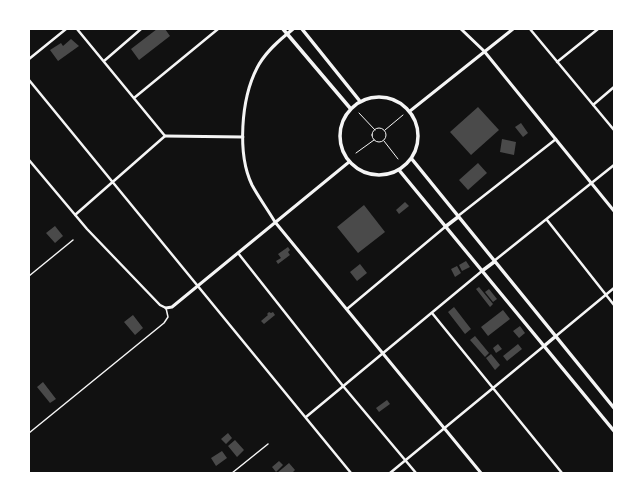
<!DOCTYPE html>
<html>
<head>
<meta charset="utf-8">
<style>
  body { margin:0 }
  #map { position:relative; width:643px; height:502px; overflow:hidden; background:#111; font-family:Montserrat,sans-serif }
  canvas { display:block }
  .frame { position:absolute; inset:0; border:30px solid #fff; pointer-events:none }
</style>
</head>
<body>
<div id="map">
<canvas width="643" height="502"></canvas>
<div class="frame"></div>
</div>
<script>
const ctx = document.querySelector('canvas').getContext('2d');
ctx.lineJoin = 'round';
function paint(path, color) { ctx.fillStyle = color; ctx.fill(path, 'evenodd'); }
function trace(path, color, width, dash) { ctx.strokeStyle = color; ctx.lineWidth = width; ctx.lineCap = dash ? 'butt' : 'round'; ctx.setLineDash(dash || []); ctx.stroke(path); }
const building = new Path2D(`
  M157 29H165L170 36 139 60 131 49Z
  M71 39 79 46 58 61 50 50 61 43 63 46Z
  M478 107 499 130 471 155 450 132Z
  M521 123 528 133 523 137 515 127Z
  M502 139 516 142 514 155 500 152Z
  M478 163 487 173 468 190 459 180Z
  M405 202 409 206 399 214 396 210Z
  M364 205 385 232 358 253 337 227Z
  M55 226 63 236 55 243 46 233Z
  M288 247 290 250 288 252 290 255 278 264 276 261 281 258 278 254Z
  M466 261 470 267 462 271 459 265Z
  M360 264 367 273 357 281 350 272Z
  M457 266 461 273 455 277 451 269Z
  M479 287 493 304 490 307 476 289Z
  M489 289 497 299 493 302 485 292Z
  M454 307 471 329 465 334 448 312Z
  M503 310 510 319 488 336 481 327Z
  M269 312 271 313 273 312 275 315 264 324 261 321 268 315 267 314Z
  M133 315 143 328 135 335 124 322Z
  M520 326 525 333 519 338 513 331Z
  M475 336 489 353 485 357 470 340Z
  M498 344 502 349 496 353 493 348Z
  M518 344 522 349 507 361 503 356Z
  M491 354 500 365 495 370 486 358Z
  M43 382 56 399 50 403 37 387Z
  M387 400 390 404 379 412 376 408Z
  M228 433 232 438 226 444 221 439Z
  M235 440 244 450 237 457 228 446Z
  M222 451 227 458 216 466 211 458Z
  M279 461 283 465 276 472 272 467Z
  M289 463 295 470 292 473H277Z`);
const path = new Path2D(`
  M359 113 375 130
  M372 135a7 7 0 1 1 14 0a7 7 0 1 1-14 0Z
  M385 130 403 115
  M384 141 398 159
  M356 153 374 140`);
const service = new Path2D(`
  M29 276 73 240
  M29 433 164 323 168 317 166 308
  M232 473 268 444`);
const minor = new Path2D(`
  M530 29 614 130
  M29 59 66 29
  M104 61 141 29
  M557 62 598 29
  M29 80 351 473
  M134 98 218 29
  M593 105 614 87
  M29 160 87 229 160 305 166 308
  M75 215 165 136 77 29
  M458 216 556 139
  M547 220 614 305
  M238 253 343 386 416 473
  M494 261 614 165
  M347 309 445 227
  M432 313 562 473
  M556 336 614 288
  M306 417 482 271
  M390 473 544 346`);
const tertiary = new Path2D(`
  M461 29 484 51 614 211
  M287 34C275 44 264 54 257 68 241 99 237 154 252 185 259 198 268 210 275 222L481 473
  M410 111 513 29
  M165 136 243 137
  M166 308 172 307 349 162`);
const secondary = new Path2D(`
  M283 29 350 108
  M302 29 359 100
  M287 34 293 29
  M340 136a39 39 0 1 1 78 0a39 39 0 1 1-78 0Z
  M411 158 614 408
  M399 170 614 431
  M445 227 458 217
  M482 271 494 262
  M544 346 556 336`);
paint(building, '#4a4a4a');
trace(path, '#f5f5f5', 1);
trace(service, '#f5f5f5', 1.5);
trace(minor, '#f5f5f5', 2.5);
trace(tertiary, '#f5f5f5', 3);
trace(secondary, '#f5f5f5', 3.5);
</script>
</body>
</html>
